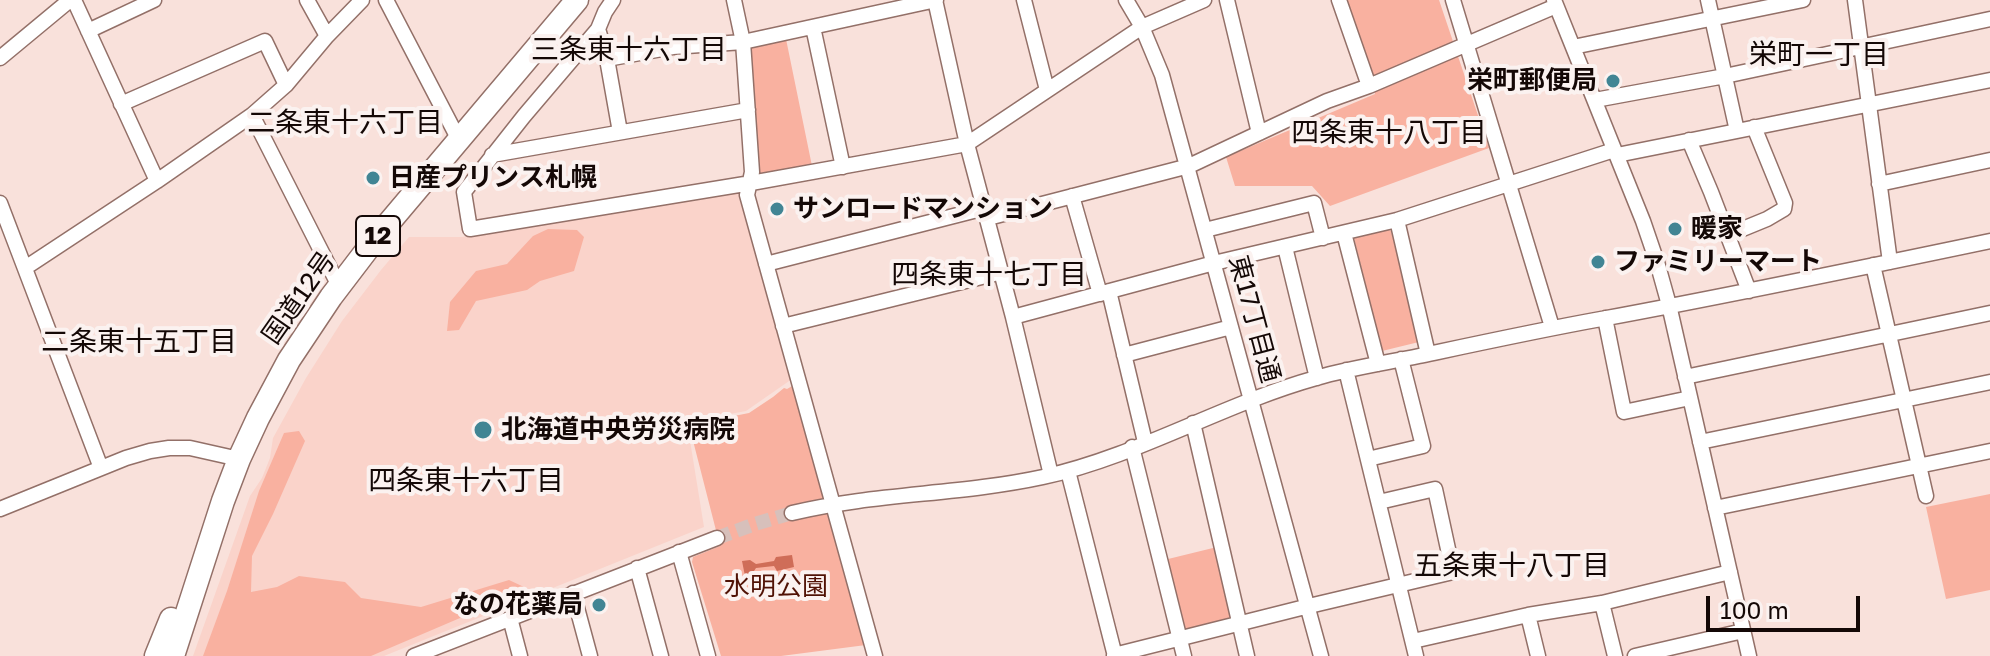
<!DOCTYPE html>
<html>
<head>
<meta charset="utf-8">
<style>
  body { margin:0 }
  #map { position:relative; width:1990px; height:656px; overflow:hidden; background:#f9e1db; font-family:"Golos Text",sans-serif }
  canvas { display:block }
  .scale { position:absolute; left:1706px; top:596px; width:154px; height:36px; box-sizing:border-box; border:4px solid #140806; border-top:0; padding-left:10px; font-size:24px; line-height:28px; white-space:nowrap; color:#140806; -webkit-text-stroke:6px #fbf2f0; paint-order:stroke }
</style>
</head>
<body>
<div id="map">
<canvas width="1990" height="656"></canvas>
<div class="scale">100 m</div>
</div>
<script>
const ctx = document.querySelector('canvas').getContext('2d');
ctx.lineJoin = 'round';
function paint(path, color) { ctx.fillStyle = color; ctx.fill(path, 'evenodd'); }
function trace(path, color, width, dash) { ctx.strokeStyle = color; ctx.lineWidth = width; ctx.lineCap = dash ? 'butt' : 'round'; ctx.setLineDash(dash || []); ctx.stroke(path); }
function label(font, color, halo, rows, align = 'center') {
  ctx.font = font + ' "Golos Text","Noto Sans JP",sans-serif'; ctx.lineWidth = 8; ctx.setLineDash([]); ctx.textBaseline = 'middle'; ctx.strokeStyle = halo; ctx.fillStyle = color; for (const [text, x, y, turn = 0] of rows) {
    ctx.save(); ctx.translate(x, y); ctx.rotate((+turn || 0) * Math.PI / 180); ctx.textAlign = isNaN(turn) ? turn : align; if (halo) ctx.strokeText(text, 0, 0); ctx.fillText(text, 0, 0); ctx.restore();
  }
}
const built = new Path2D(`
  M738 193 792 379 746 411 687 422 704 527 384 656H193L250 496 262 478 270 458 273 438 306 378 342 321 381 270 409 237H462Z`);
const green = new Path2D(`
  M1346 0H1439L1489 148 1330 206 1312 186H1235L1226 157 1375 94Z
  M786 39 812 166 759 175 750 46Z
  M548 229 577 230 584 237 574 271 540 281 527 290 476 301 459 330 447 331 450 302 476 271 507 264 533 236Z
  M1387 229 1391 231 1419 342 1382 351 1354 238Z
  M794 385 866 645 781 656H721L692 562 693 557 720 546 689 425 749 413 773 397 784 388 787 389Z
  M299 431 305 441 273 514 252 556 251 592 277 587 299 576 345 582 361 598 421 607 509 580 524 587 521 592 371 656H203L227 591 259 491 284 433Z
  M1990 494V590L1946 599 1926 507Z
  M1217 547 1235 620 1182 633 1164 560Z`);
const water = new Path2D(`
  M792 555 794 567 777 571 774 566 756 568 752 574 745 576 742 561 750 560 756 564 774 561 776 557Z`);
const minorTunnel = new Path2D(`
  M717 538 755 524 792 513`);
const minor = new Path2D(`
  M74 0 157 181 252 115 286 85 327 36 362 0
  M307 0 327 36
  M386 0 459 140
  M613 0 605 12 598 29 607 59 620 132
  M734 0 743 42 752 172 747 195 875 656
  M935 0 967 144 1013 317 1051 475
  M1024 0 1047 90
  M1126 0 1142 27 1162 75 1321 656
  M1227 0 1259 133
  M1339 0 1369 86 1556 6
  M1453 0 1552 327
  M1554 0 1643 221 1657 262 1669 305 1749 656
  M1708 0 1737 131 1990 80
  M1855 0 1890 262
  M813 27 843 167
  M598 29 524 116 464 192 470 229 751 183 967 144 1142 27 1204 0
  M88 31 154 0
  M1573 47 1803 0
  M0 58 70 0
  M607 59 673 47 743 42 936 0
  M1595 100 1725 76 1990 19
  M121 104 265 41 286 85
  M252 115 339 286
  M1689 140 1711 192 1749 291
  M492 155 748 110
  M1617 155 1737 131
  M1879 184 1990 160
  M1072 196 1100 294
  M0 203 101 468
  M988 218 1189 166 1327 101 1369 86
  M1397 220 1428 354
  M1205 230 1314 203 1323 238
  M1344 233 1378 364
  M1728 235 1767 219 1784 209 1785 203 1754 127
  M1285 247 1317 378
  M766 264 985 208
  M1873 265 1926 496
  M25 268 157 181
  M1109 291 1145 442
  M1013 317 1214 263 1397 220 1614 150
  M1605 318 1624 412 1690 398
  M783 326 1002 272
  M1124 355 1231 327
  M1346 370 1416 656
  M1685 377 1990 313
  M1193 423 1247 656
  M1700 442 1990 382
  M1132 447 1184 656
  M1368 459 1423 446 1401 359
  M1068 471 1115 656
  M1715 508 1990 451
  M0 509 126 458 150 451 169 448H190L239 459
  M792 513C875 493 960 495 1043 477 1138 456 1223 404 1316 378 1350 368 1385 363 1419 356 1480 343 1540 330 1601 319 1731 295 1861 268 1990 241
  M679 552 708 656
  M637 568 661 656
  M573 593 590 656
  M1602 603 1615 656
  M1528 615 1538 656
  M510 618 520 656
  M1413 641 1528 615 1602 603 1730 572
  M1114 655 1309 606 1453 572 1435 489 1379 502
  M414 656 717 538
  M1635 656 1743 631`);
const highway = new Path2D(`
  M156 656 171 619
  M173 656 223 501 239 459 258 418 289 360 331 297 376 238 577 0`);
const markers = [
  [1613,81,8,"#418594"],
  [373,178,8,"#418594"],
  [777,209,8,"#418594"],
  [1675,229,8,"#418594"],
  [1598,262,8,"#418594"],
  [483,430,10,"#418594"],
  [599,605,8,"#418594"]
];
const shields = [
  [378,236,44]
];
const shieldNames = [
  ["12",378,236]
];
const poiNames = [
  ["栄町郵便局",1597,81,"right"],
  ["日産プリンス札幌",389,178],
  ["サンロードマンション",793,209],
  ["暖家",1691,229],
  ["ファミリーマート",1614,262],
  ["北海道中央労災病院",501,430],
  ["なの花薬局",583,605,"right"]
];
const streetNames = [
  ["国道12号",299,298,-55],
  ["東17丁目通",1254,319,75]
];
const parkNames = [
  ["水明公園",776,587]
];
const neighbourhoodNames = [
  ["三条東十六丁目",629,50],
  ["栄町一丁目",1819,55],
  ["二条東十六丁目",345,123],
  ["四条東十八丁目",1389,133],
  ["四条東十七丁目",989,275],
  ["二条東十五丁目",139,342],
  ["四条東十六丁目",466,481],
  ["五条東十八丁目",1512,566]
];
paint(built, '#fad3ca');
paint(green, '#f9b1a0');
paint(water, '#cf6d58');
trace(minorTunnel, '#d7c0bb', 14, [14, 7]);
trace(minor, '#937068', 17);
trace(highway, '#937068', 25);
trace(minor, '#fff', 14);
trace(highway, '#fff', 22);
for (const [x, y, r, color] of markers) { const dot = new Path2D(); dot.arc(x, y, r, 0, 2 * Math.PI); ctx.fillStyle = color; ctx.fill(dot); trace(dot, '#fbf2f0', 3); }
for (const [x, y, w] of shields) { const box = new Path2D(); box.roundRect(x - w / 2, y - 20, w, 40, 6); ctx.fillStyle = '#fbf2f0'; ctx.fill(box); trace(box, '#140806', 2); }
label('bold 24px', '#140806', null, shieldNames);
label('bold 26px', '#140806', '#fbf2f0', poiNames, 'left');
label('26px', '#140806', '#fbf2f0', streetNames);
label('26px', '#501205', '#fbf2f0', parkNames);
label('28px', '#140806', '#fbf2f0', neighbourhoodNames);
</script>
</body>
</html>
